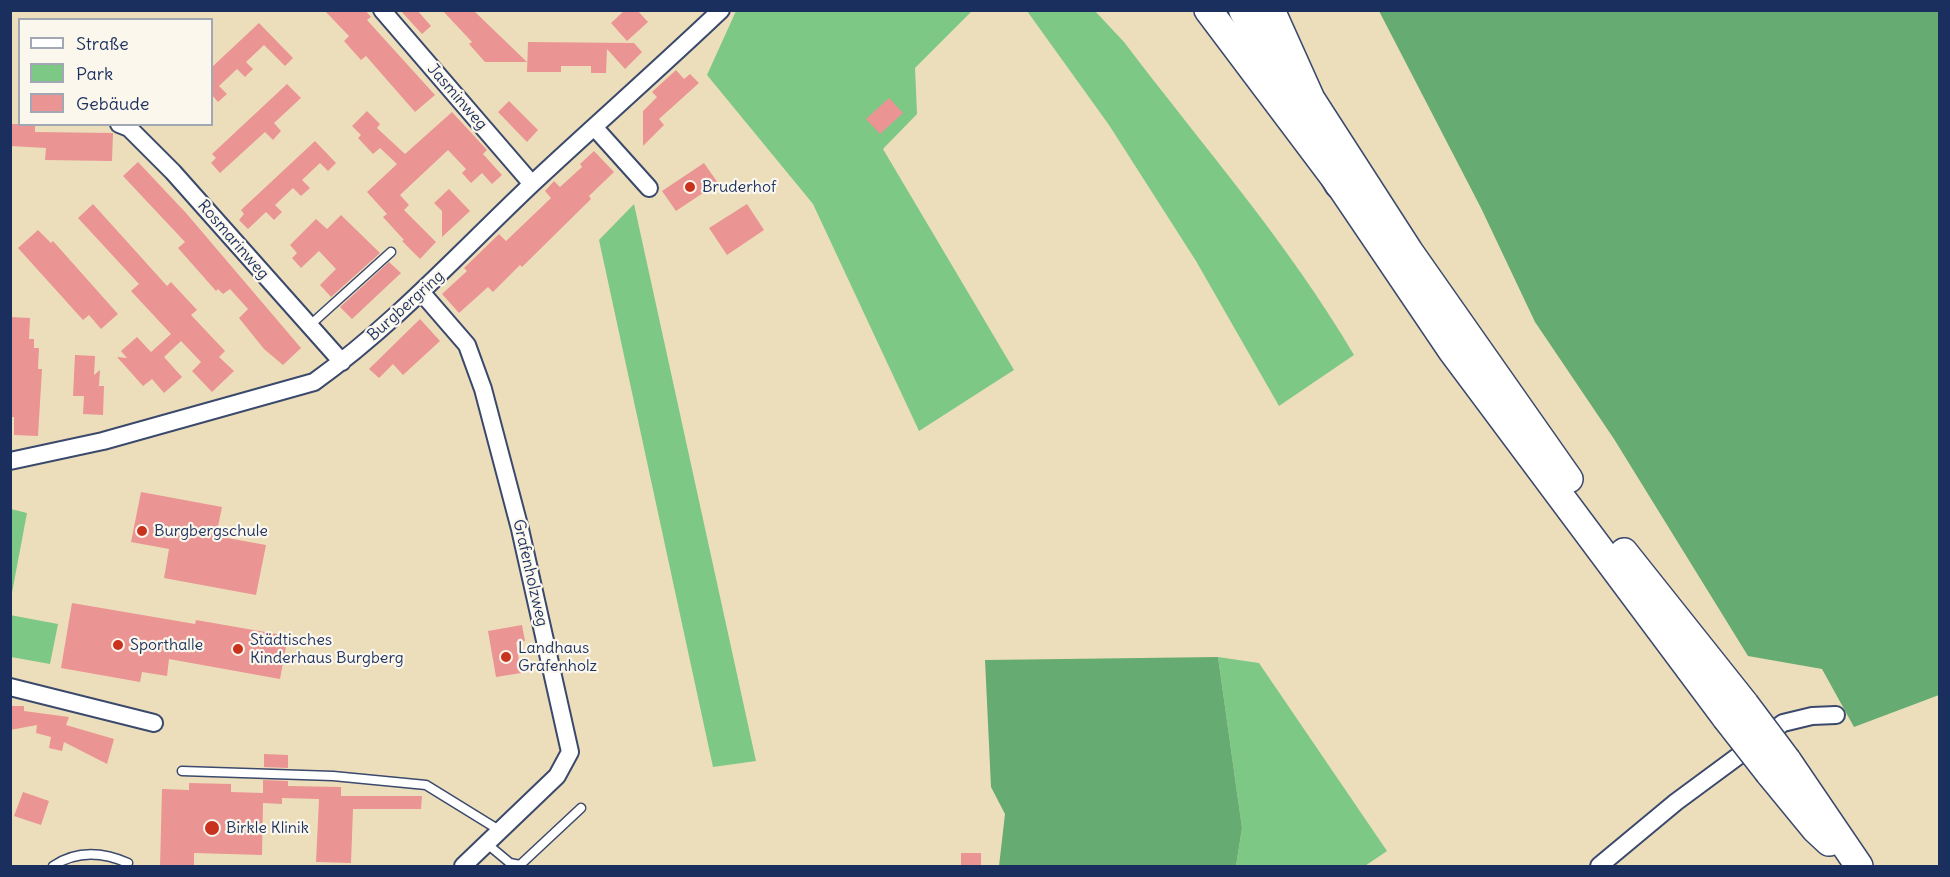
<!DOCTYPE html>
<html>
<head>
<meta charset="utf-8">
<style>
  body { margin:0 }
  #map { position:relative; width:1950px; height:877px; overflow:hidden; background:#eddebb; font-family:Delius,sans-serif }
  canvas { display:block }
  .frame { position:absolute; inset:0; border:12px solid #1b2f5e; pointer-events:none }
  .legend { position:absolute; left:18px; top:18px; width:195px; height:108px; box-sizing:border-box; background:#fbf7ec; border:2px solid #a1a7b3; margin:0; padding:8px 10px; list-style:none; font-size:18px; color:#1b2f5e }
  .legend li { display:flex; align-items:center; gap:12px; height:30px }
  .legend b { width:30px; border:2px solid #a1a7b3 }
</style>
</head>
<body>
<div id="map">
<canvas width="1950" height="877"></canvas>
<div class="frame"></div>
<ul class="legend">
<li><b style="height:8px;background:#fff"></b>Straße</li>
<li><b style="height:16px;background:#7ec885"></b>Park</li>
<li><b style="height:16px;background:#ea9493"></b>Gebäude</li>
</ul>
</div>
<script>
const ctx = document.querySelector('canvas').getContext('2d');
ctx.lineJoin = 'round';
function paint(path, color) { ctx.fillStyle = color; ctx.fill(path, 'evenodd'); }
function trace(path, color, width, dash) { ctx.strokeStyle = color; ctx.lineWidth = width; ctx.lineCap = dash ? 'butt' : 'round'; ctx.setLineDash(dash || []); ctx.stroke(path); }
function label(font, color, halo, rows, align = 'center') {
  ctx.font = font + ' Delius,sans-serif'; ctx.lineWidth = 4.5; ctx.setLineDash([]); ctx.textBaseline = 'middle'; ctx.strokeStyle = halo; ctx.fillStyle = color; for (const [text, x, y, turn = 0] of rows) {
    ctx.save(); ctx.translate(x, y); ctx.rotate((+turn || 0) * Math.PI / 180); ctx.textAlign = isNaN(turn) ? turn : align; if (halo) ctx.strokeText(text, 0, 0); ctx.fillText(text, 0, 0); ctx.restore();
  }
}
const green = new Path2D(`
  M736 11H972L915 68 917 114 883 149 1014 370 919 431 813 204 707 75Z
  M1027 11H1095L1124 42C1202 145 1289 244 1354 355L1279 406 1196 261 1109 125Z
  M634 204 756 761 713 767 599 240Z
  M11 509 27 513 11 598 10 509Z
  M10 615 58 624 50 664 11 657Z
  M1218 657 1259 663 1387 851 1365 866H1236L1242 828Z`);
const forest = new Path2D(`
  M1379 11H1939V695L1854 727 1822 669 1748 656 1614 439 1535 322 1481 208Z
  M1218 657 1242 828 1236 866H999L1005 814 991 787 985 660Z`);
const building = new Path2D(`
  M324 10H365L371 17 367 20 435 95 415 112 366 56 361 60 344 41 349 36Z
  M400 10H417L431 26 422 34Z
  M442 10H473L527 62H485L469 44 472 42Z
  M625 10H637L648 22 627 41 611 23Z
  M259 23 293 58 285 66 264 45 246 62 253 69 245 77 237 69 219 86 227 94 218 102 212 95V67Z
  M528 42 634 43 642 52 625 69 607 49 606 73H591V66H561V72H527Z
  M676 70 684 79 690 74 699 83 659 119 664 125 643 146V111L657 97 652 92Z
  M287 84 301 98 274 123 281 131 273 140 265 132 220 173 211 163 216 158 212 154Z
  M889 98 903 113 880 134 866 119Z
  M509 101 538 130 527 142 498 112Z
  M367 111 380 124 377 128 405 154 452 112 487 150 483 154 502 175 492 184 482 173 471 183 462 173 466 169 448 150 400 195 409 205 404 210 436 242 420 259 402 241 404 240 383 217 387 214 367 192 397 164 380 148 373 154 358 138 361 135 352 126Z
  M10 124H35V132L113 133 112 161 45 160 46 148 10 146Z
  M315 141 336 163 328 171 320 163 302 180 310 188 301 196 293 188 275 205 282 212 274 220 266 212 248 229 239 220 244 214 241 210Z
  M594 151 614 172 589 196 591 199 522 267 520 265 493 292 488 287 459 313 442 294 467 271 464 268 499 234 506 241 551 198 545 191 554 181 560 187 582 167 580 164Z
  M138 162 186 213 301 348 283 365 264 349 239 318 248 309 230 289 223 294 218 289 216 291 178 248 185 242 123 176Z
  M704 163 718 183 676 211 662 191Z
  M449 189 470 211 442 237V211L434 203Z
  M93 204 167 286 171 282 197 310 191 315 225 351 219 357 234 371 212 392 192 371 201 362 181 341 164 357 182 377 164 393 152 379 143 386 117 357 127 358 121 351 137 337 151 352 171 334 131 291 139 284 78 218Z
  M747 204 764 230 727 255 709 228Z
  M341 215 380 253 331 297 320 285 336 269 319 251 301 268 292 258 297 253 290 245 316 219 327 229Z
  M38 230 51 243 53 241 118 314 101 329 89 315 83 320 18 248Z
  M389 262 401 273 352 319 340 307Z
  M10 317 30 318 29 339H34V348H39L38 369H42L38 436 14 435V417H10Z
  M420 319 440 341 403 375 393 364 379 378 369 369Z
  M75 355 95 356 94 375 100 370 99 386H104L103 415 83 414 84 396H73Z
  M141 492 222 507 216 536 266 545 256 595 164 578 169 549 131 542Z
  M72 603 195 624 196 620 288 636 280 679 169 659 167 676 142 672 140 682 61 668Z
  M522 625 525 641 516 642 521 673 496 677 488 631Z
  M10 706H24V711L69 717 66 725 114 739 107 764 64 742 62 751 49 748 51 737 36 733 37 725 10 730Z
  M264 754 288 755V768L264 767Z
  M263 780 288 781V786L341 787V796H422L421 809H353L351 863 316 862 319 799 282 798V804L263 803 262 855 194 853V867H160L162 789 189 790V783L231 784V792L263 793Z
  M23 792 49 801 41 825 14 816Z
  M961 853H981V867H961Z`);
const service = new Path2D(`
  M309 326 391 252
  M182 771 333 776 426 785 499 830
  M486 843 510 863 520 865 581 808
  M53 866C77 850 103 852 128 863`);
const minor = new Path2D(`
  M382 10 532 184
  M119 124 129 128 173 172 342 362
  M595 128 649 188
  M422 293 467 345 483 389 520 529 570 752 557 776 463 866
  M10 461 103 441 314 382C395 324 461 251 533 183 595 125 659 69 721 10
  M10 687 154 723
  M1599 866 1676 802 1783 723 1812 716 1836 715`);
const primary = new Path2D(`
  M1208 10 1339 184 1452 351 1726 718
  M1271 10 1311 99 1409 251 1569 479
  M1624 552 1745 704
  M1787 760 1859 866
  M1769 773 1815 829 1829 842`);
const trunk = new Path2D(`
  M1243 10 1339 184`);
const primaryBridge = new Path2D(`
  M1745 704 1787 760
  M1726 718 1769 773`);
const markers = [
  [690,187,6,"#c8321e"],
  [142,531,6,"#c8321e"],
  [118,645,6,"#c8321e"],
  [238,649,6,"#c8321e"],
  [506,657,6,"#c8321e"],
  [212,828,8,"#c8321e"]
];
const streetNames = [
  ["Jasminweg",457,97,49],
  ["Rosmarinweg",233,240,49],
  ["Burgbergring",406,306,-42],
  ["Grafenholzweg",530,573,77]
];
const poiNames = [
  ["Bruderhof",702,187],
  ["Burgbergschule",154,531],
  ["Städtisches",250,640],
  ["Kinderhaus Burgberg",250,658],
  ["Sporthalle",130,645],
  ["Landhaus",518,648],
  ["Grafenholz",518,666],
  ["Birkle Klinik",226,828]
];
paint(green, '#7ec885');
paint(forest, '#66ac72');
paint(building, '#ea9493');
trace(service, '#3a496c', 11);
trace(minor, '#3a496c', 20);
trace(primary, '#3a496c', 30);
trace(trunk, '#3a496c', 32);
trace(service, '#fff', 8);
trace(minor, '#fff', 16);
trace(primary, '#fff', 27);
trace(trunk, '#fff', 28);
trace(primaryBridge, '#3a496c', 30, []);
trace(primaryBridge, '#fff', 27);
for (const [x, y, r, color] of markers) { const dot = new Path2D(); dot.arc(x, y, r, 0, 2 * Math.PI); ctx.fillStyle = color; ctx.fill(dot); trace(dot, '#fbf7ec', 2); }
label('16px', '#1b2f5e', '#fbf7ec', streetNames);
label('16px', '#1b2f5e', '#fbf7ec', poiNames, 'left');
</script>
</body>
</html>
